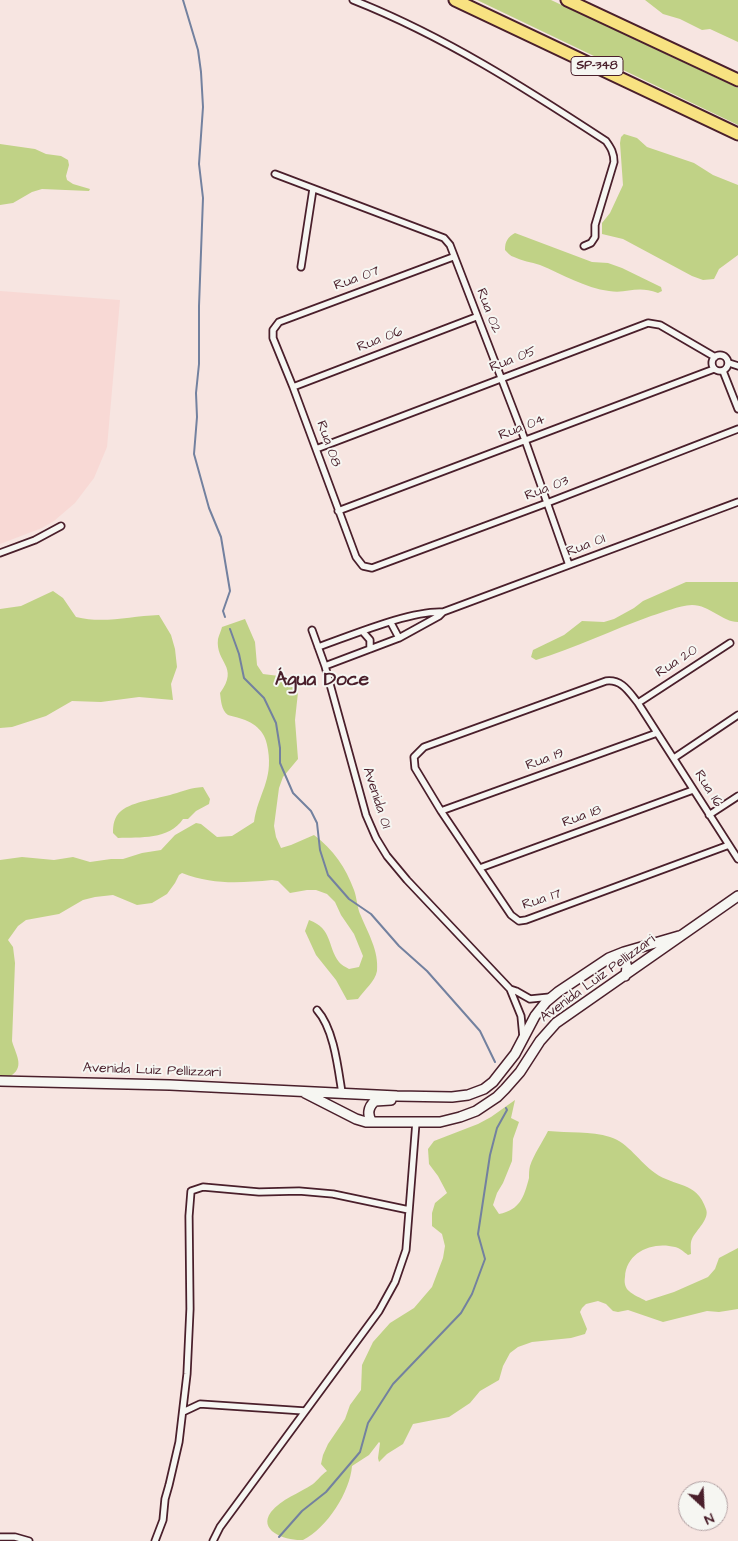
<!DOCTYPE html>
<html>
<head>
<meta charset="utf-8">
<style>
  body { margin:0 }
  #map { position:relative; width:738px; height:1541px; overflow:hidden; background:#f7e5e1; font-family:"Architects Daughter",sans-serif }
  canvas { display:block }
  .north { position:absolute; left:678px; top:1481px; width:50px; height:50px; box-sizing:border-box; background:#f6f6f2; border:1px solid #b1a0a2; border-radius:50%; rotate:155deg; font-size:14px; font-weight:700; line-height:20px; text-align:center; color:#4a1f2b }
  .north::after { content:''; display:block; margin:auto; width:18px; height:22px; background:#4a1f2b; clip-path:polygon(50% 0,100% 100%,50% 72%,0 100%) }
</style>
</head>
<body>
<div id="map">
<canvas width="738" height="1541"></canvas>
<div class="north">N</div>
</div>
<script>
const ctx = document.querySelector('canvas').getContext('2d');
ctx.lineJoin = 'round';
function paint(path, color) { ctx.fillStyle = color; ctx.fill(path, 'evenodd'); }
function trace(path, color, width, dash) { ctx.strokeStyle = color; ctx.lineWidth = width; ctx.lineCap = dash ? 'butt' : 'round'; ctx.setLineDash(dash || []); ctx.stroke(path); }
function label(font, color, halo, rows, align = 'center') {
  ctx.font = font + ' "Architects Daughter",sans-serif'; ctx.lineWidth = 4; ctx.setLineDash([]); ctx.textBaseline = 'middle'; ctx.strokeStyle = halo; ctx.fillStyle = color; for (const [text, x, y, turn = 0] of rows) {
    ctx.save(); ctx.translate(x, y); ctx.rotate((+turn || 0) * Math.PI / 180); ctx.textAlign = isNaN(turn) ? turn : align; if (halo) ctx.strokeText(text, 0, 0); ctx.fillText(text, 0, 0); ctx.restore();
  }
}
const built = new Path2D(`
  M0 291 120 300 107 447 94 478 75 503 54 521 42 528 0 544Z`);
const green = new Path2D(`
  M477 0H551L738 88V125Z
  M645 0H738V42L710 29 702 30 680 19 663 14Z
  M624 134 637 138 647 147 694 163 713 175 738 185V255L719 269 714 279 703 280 692 276 623 239 602 234V223L610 213 623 185 620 143 621 137Z
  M0 144 35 149 46 154 61 156 68 160 69 165 66 176 67 180 73 184 90 189 89 191 42 189 32 192 13 203 0 205Z
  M515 233 592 262 608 263 622 268 661 287 662 291 658 293C636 285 628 294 609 291 585 288 562 274 540 265 531 262 522 261 514 257 510 256 508 253 505 250 505 241 508 237 515 233Z
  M686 582H738V622C722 622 710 605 692 605 678 606 664 612 651 616 612 630 575 648 536 660L531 657 533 650 564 635 582 621 604 622 614 619 634 608 643 601Z
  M53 591 63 598 76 617C104 624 130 616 159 615L171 635 175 649 177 667 171 684 173 700 139 697 101 702 72 701 46 716 12 727 0 728V609L21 606Z
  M245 619 255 642 257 665 263 674 287 677 299 683 295 720 298 759 283 777 279 788 274 826 276 837 281 848 291 845 314 835C333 849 346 868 354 890 357 898 357 908 361 916 368 933 379 951 377 971 375 982 364 990 358 999L347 1000 336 980 316 955 305 931 309 920C333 929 327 946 339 962 341 965 346 967 349 969L359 967 363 956 354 934 341 915 335 902 327 894 316 890H307L290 893 278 881 272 880C240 883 213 885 182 873L179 875 175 883 167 894 152 903 137 905 113 895 95 897 83 900 59 914 26 920 18 926 8 940 13 947 15 963 12 1041C15 1053 25 1066 12 1075 8 1078 5 1079 0 1079V860L22 857 54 860 73 857 90 862 111 859H123L142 853 161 850 175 835 196 823 201 824 217 837 232 836 254 822C258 794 273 781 268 750 266 732 256 723 239 718 236 717 231 716 228 715 221 710 221 700 220 693 240 666 215 663 218 639 219 635 221 631 222 627Z
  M203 787 210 799 209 804 196 811 188 819H183C169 840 140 837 118 838L113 833C113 825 114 817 121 811 133 801 158 799 173 794 184 791 190 788 203 787Z
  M515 1100 511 1118 519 1122 513 1139 512 1161 503 1183 497 1193 493 1205 499 1214C520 1210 524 1197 529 1178 529 1174 529 1170 530 1166 534 1154 542 1143 548 1131 568 1133 591 1131 610 1137 629 1143 639 1162 655 1173 674 1187 697 1181 706 1209 710 1219 696 1230 692 1239 690 1243 691 1249 691 1254L688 1255C684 1252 680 1248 675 1247 653 1241 626 1252 625 1277 624 1282 625 1288 629 1291 633 1295 641 1298 646 1301L674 1292 708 1277 715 1269 719 1258 738 1248V1309L719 1312 707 1311 663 1322 628 1310 618 1312 613 1311 606 1304 598 1301 586 1304 582 1308 580 1312 587 1329 585 1334 571 1338 532 1342 518 1347 510 1353 503 1366 499 1380 480 1391 470 1403 449 1417 413 1424 403 1444 387 1454 379 1462 378 1458 380 1443 379 1442 369 1455 352 1466C350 1492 327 1528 303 1540 286 1541 257 1531 271 1512 281 1499 300 1493 313 1484 318 1480 321 1475 327 1471L321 1464 323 1455 328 1444 345 1419 350 1405 361 1390 362 1365 373 1342 390 1323 414 1308 432 1287 443 1258 445 1246 442 1234 432 1226V1213L435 1203 447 1193 438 1176 429 1164 428 1149 434 1141 478 1124 491 1117Z`);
const stream = new Path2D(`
  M183 0 198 50 201 72 203 107 199 164 203 198 199 306V364L196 393 197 417 194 454 209 508 221 537 230 591 223 611 225 617
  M230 629 239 654 244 678 264 698 276 723 280 748V763L293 793 311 811 317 823 320 850 328 875 349 899 371 914 399 946 427 971 480 1031 495 1062
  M279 1537 302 1511 326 1492 360 1452 368 1423 393 1384 461 1313 472 1294 485 1259 478 1234 490 1155 497 1128 507 1110 506 1108`);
const minor = new Path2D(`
  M353 0C444 36 525 88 606 141 611 148 614 153 614 162L595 225V237L591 243 584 246
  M275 174 444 238 450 245 525 440 569 565
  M453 257 279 322 273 330V338L293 387 356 557 363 566 372 568 547 503 738 429
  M301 267 313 189
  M712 363a8 8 0 1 1 16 0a8 8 0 1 1-16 0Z
  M729 363 738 366
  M723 371 738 409
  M293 387 476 317
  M316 449 648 323 660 325 715 357
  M338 511 714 369
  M0 553 35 540 61 526
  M391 623 399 638
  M312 630 325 666 366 815 376 838 387 856 407 880 510 989 521 1016 523 1037
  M363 632 370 640V649
  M318 647C350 636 411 610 443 612
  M325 666 399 638 439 616 443 612 738 502
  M638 703 730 643
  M674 758 738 715
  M441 811 657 733
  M709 815 738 796
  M729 845 526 920 519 921 511 915 441 811 415 768 414 757 424 747 606 681C622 679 629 692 638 703L738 859
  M480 868 693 790
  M510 989 516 991 530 999 550 997
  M317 1010C334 1029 338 1068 342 1093
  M183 1412 200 1404 305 1411
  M0 1537H15L29 1541
  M155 1541 163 1520 165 1499 169 1485 179 1442 187 1374 190 1309 189 1216 191 1191 203 1187 259 1192 299 1191 333 1194 409 1210
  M213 1541 220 1527 379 1311 395 1282 406 1250 416 1122`);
const secondary = new Path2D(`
  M617 955C626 959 629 967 625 976
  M0 1081 170 1085 397 1096 452 1097 468 1095 484 1089 493 1082 515 1054 535 1016 546 1002 558 992 609 958 624 952 679 936
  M305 1093 356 1119 366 1122H440L460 1117 476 1111 497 1097 505 1089 520 1072 540 1041 556 1023 738 896
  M372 1122C367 1115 368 1107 375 1101L391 1100`);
const motorway = new Path2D(`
  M455 0 738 134
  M567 0 738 80`);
const shields = [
  [597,66,52]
];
const shieldNames = [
  ["SP-348",597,66]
];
const streetNames = [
  ["Rua 07",357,279,-20],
  ["Rua 02",488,311,69],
  ["Rua 06",380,340,-21],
  ["Rua 05",513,360,-21],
  ["Rua 04",522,428,-21],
  ["Rua 08",328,444,70],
  ["Rua 03",547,489,-21],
  ["Rua 01",586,546,-21],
  ["Rua 20",677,662,-33],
  ["Rua 19",545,760,-20],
  ["Rua 16",708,789,58],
  ["Avenida 01",376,798,72],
  ["Rua 18",582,817,-20],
  ["Rua 17",542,900,-18],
  ["Avenida Luiz Pellizzari",598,979,-36],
  ["Avenida Luiz Pellizzari",152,1071,2]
];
const districtNames = [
  ["Água Doce",322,681]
];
paint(built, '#f8d9d5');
paint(green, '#c0d286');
trace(stream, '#73819f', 2);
trace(minor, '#4a1f2b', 9);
trace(secondary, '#4a1f2b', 12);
trace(motorway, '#4a1f2b', 15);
trace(minor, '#f6f6f2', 5.5);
trace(secondary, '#f6f6f2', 9);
trace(motorway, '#f8e281', 11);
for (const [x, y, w] of shields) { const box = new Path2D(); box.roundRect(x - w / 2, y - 9.5, w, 19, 4); ctx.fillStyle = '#f6f6f2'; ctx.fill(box); trace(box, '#4a1f2b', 1); }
label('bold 12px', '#4a1f2b', null, shieldNames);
label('14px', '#4a1f2b', '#f6f6f2', streetNames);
label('bold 19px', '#4a1f2b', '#f6f6f2', districtNames);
</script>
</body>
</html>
